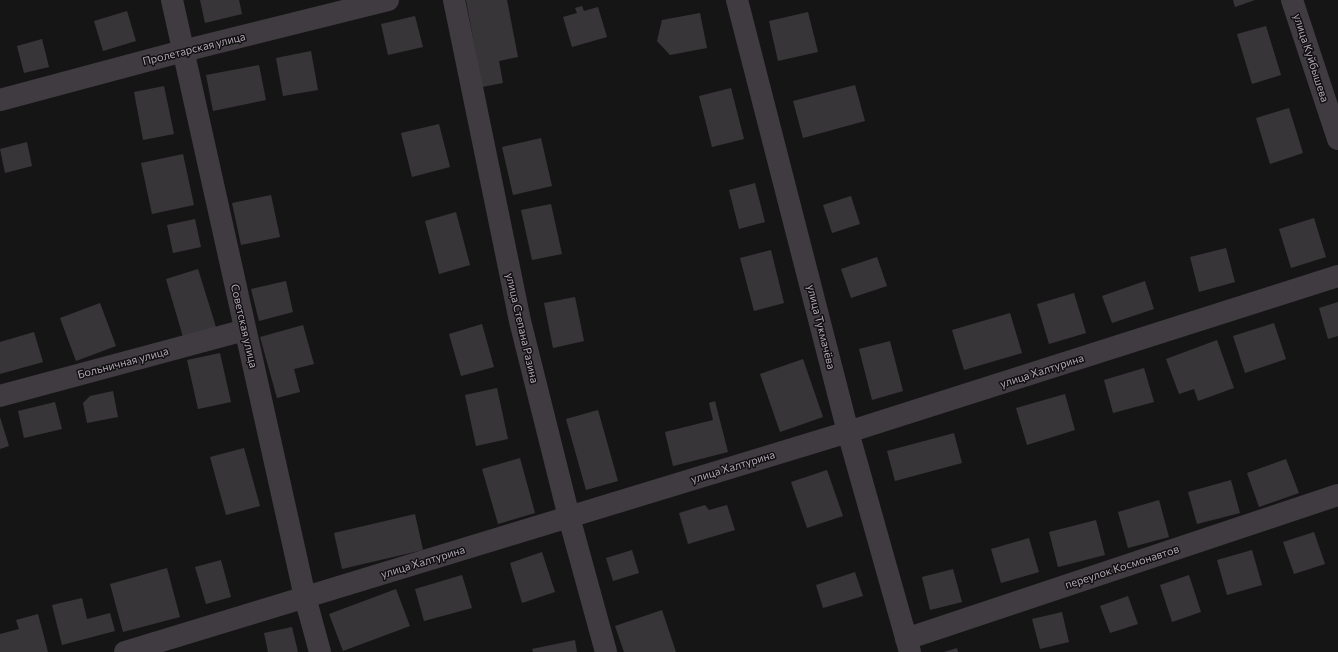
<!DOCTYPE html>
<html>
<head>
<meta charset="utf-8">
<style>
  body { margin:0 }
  canvas { display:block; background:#161516 }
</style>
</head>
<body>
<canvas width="1338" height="652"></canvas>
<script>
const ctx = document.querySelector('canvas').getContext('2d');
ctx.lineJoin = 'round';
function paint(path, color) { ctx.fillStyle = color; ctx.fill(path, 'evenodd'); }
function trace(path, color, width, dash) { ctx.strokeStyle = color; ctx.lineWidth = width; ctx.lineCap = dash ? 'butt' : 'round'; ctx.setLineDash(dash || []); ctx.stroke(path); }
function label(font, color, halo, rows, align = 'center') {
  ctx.font = font + ' Commissioner,sans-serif'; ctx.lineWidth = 3; ctx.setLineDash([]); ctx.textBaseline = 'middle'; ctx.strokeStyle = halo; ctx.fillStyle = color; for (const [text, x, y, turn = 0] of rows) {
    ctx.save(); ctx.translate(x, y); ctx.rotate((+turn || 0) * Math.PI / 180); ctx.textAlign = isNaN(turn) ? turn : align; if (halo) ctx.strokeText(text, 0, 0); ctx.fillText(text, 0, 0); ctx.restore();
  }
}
const building = new Path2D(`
  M200 0H239L242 14 205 23Z
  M466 0H507L518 57 499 61 503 83 482 87Z
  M1233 0H1255L1235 7Z
  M582 6 584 11 598 7 607 37 572 47 563 17 577 13 575 8Z
  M127 11 136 41 103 51 94 21Z
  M808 12 818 52 778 61 769 21Z
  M700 13 707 48 670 55 657 41 662 20Z
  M415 16 423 47 388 55 381 24Z
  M1266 26 1281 75 1252 84 1237 34Z
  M42 39 49 67 24 73 17 46Z
  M311 51 318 90 283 96 276 58Z
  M259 65 266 100 213 111 206 75Z
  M855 85 865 121 803 138 793 101Z
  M164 86 174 134 143 140 134 92Z
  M731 88 744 139 712 147 699 96Z
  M1289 108 1303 153 1270 164 1256 118Z
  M439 124 450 167 412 177 401 133Z
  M541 138 552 186 513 195 502 147Z
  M27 142 32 166 5 173 0 149Z
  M183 154 194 205 152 214 141 163Z
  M755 183 765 222 739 229 729 190Z
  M271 195 280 237 241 245 232 203Z
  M851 196 860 224 832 233 823 205Z
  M551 204 562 254 532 260 521 210Z
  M456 212 470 265 439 274 425 221Z
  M1314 218 1326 257 1291 268 1279 229Z
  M195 219 201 247 173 253 167 225Z
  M1226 248 1235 282 1199 292 1190 257Z
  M771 250 784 303 754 311 740 258Z
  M877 257 887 286 851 298 841 269Z
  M198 269 216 327 183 337 166 279Z
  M286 281 293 312 259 321 251 289Z
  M1145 281 1154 309 1112 323 1102 296Z
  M1074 293 1086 333 1049 344 1037 304Z
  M575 297 584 341 553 348 544 303Z
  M1338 302V336L1328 339 1319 308Z
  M100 303 116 346 76 361 60 318Z
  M1010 313 1022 353 964 370 952 330Z
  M1274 323 1286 359 1245 373 1233 336Z
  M482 324 494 367 461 376 449 334Z
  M303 325 314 364 294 369 300 392 277 398 260 337Z
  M34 332 43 362 0 374V342Z
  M1217 340 1234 388 1198 401 1194 389 1179 394 1166 359Z
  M890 341 903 391 872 400 859 349Z
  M220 353 231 402 198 409 187 360Z
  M803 359 823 417 780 432 760 374Z
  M1144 368 1154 402 1113 413 1104 380Z
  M497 388 508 439 476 446 465 395Z
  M113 391 118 417 87 423 83 403 90 396Z
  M1065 394 1075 430 1027 445 1016 408Z
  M715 401 728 452 673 466 665 432 713 420 709 403Z
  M55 402 62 429 24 438 18 411Z
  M598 410 618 481 586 490 566 419Z
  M0 417 9 446 0 449Z
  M954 433 962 463 895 481 887 451Z
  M244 448 260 506 226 515 210 457Z
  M520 458 535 513 498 524 482 469Z
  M1286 459 1299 493 1259 507 1247 473Z
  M827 470 843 516 807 528 791 482Z
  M1231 480 1240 513 1197 524 1188 492Z
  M1159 500 1169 537 1128 548 1118 512Z
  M705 505 709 510 727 505 735 530 688 544 679 513Z
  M415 514 423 550 342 569 334 533Z
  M1096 520 1105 555 1058 567 1049 532Z
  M1314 532 1325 564 1294 574 1283 542Z
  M1029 538 1039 572 1001 583 991 549Z
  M632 550 639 573 613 581 606 558Z
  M1252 550 1262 585 1227 595 1217 560Z
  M542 552 555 592 522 603 510 563Z
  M221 560 231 597 206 604 195 567Z
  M167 568 180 617 123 632 110 584Z
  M953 569 962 602 930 610 922 577Z
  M855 572 863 596 823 608 816 585Z
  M462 575 472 608 424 621 415 589Z
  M1189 575 1201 612 1172 622 1160 585Z
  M396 589 410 626 343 651 329 614Z
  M1128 596 1138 624 1110 633 1100 606Z
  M82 598 87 619 110 613 115 631 62 645 52 605Z
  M662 610 676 652H624L615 626Z
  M1062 612 1069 642 1040 649 1032 619Z
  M38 614 48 652H0V634L19 629 16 620Z
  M292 627 298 652H268L264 633Z
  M575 640 577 652H533L532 649Z
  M957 648 958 652H944Z`);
const minor = new Path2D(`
  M172 0 305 597 320 652
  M454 0 520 321 569 517 606 652
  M737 0 848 432 910 652
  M1292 0 1338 139
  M0 100 183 51 388 0
  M0 396 245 330
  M906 639 1338 495
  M125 652 848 432 1338 276`);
const streetNames = [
  ["Пролетарская улица",194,49,-14],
  ["улица Куйбышева",1311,58,72],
  ["Советская улица",244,326,77],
  ["улица Тукмачёва",821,327,76],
  ["улица Степана Разина",522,328,77],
  ["Больничная улица",123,363,-15],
  ["улица Халтурина",1042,371,-18],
  ["улица Халтурина",733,467,-17],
  ["улица Халтурина",423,562,-17],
  ["переулок Космонавтов",1122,567,-18]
];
paint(building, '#383538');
trace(minor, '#3f3b40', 22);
label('11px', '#b2a7b5', '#111011', streetNames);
</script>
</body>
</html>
